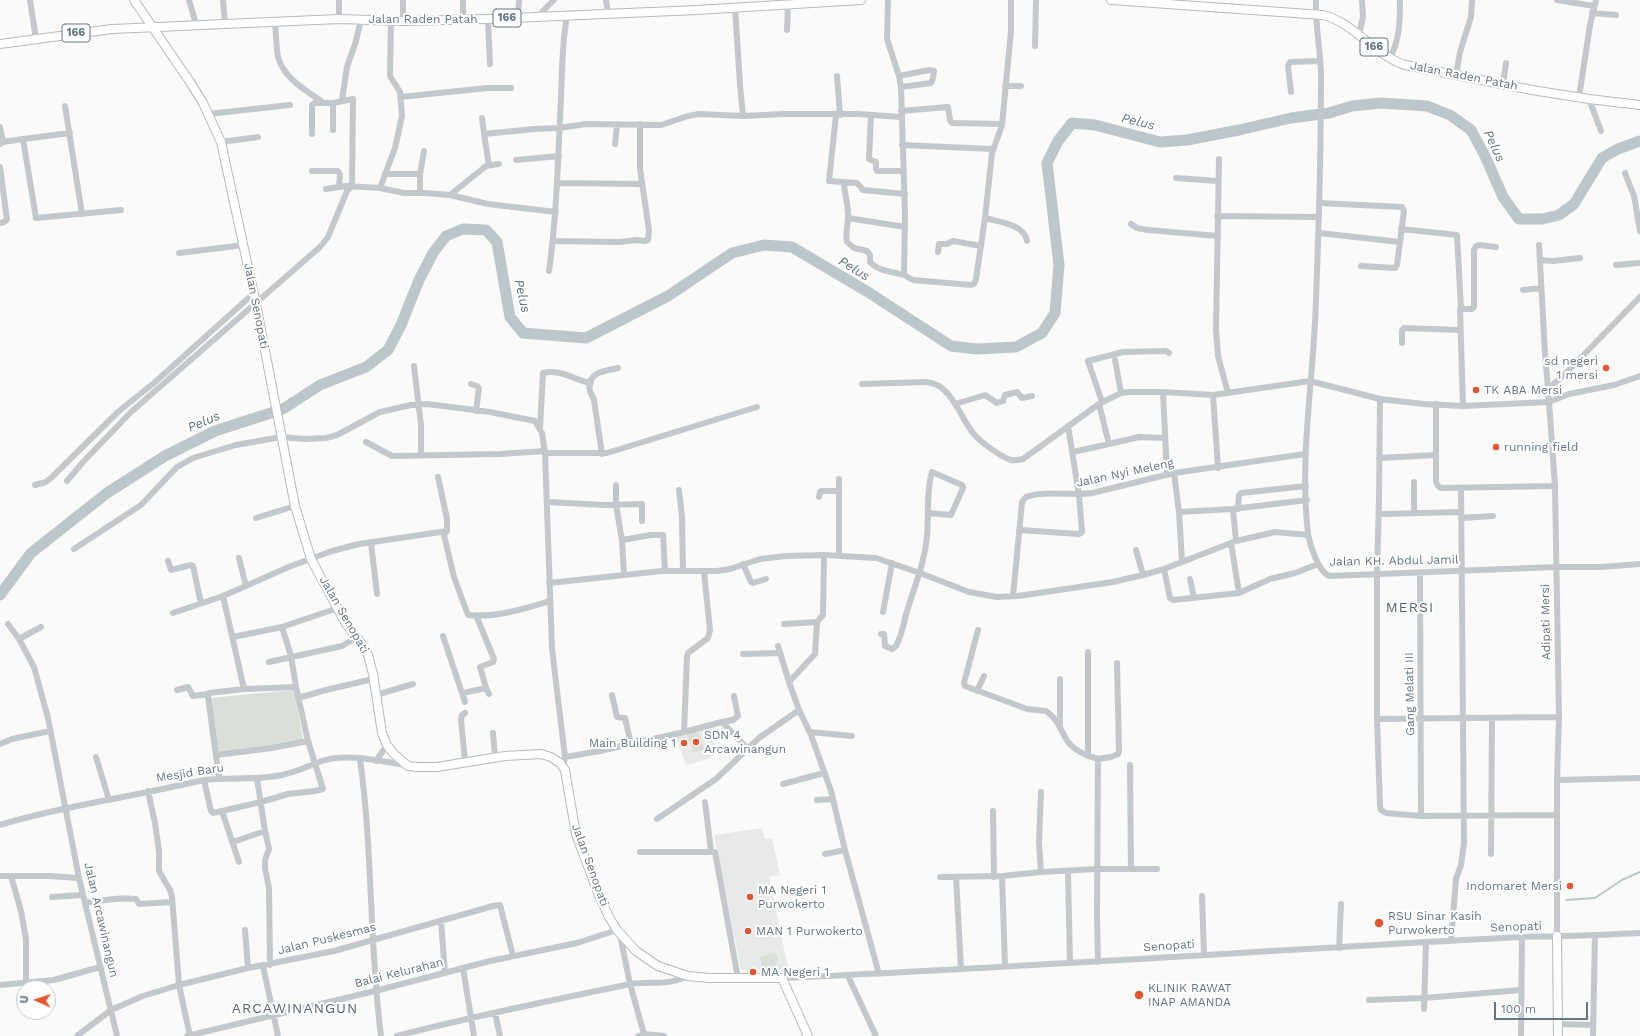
<!DOCTYPE html>
<html>
<head>
<meta charset="utf-8">
<style>
  body { margin:0 }
  #map { position:relative; width:1640px; height:1036px; overflow:hidden; background:#fafaf8; font-family:"Work Sans",sans-serif }
  canvas { display:block }
  .north { position:absolute; left:16px; top:980px; width:40px; height:40px; box-sizing:border-box; background:#fff; border:1px solid #c1c8cd; border-radius:50%; rotate:273deg; font-size:11px; font-weight:700; line-height:16px; text-align:center; color:#657683 }
  .north::after { content:''; display:block; margin:auto; width:14px; height:18px; background:#e4572e; clip-path:polygon(50% 0,100% 100%,50% 72%,0 100%) }
  .scale { position:absolute; left:1494px; top:1002px; width:94px; height:18px; box-sizing:border-box; border:2px solid #657683; border-top:0; padding-left:5px; font-size:12px; line-height:14px; white-space:nowrap; color:#657683; -webkit-text-stroke:3px #fff; paint-order:stroke }
</style>
</head>
<body>
<div id="map">
<canvas width="1640" height="1036"></canvas>
<div class="north">U</div>
<div class="scale">100 m</div>
</div>
<script>
const ctx = document.querySelector('canvas').getContext('2d');
ctx.lineJoin = 'round';
function paint(path, color) { ctx.fillStyle = color; ctx.fill(path, 'evenodd'); }
function trace(path, color, width, dash) { ctx.strokeStyle = color; ctx.lineWidth = width; ctx.lineCap = dash ? 'butt' : 'round'; ctx.setLineDash(dash || []); ctx.stroke(path); }
function label(font, color, halo, rows, align = 'center') {
  ctx.font = font + ' "Work Sans",sans-serif'; ctx.lineWidth = 4; ctx.setLineDash([]); ctx.textBaseline = 'middle'; ctx.strokeStyle = halo; ctx.fillStyle = color; for (const [text, x, y, turn = 0] of rows) {
    ctx.save(); ctx.translate(x, y); ctx.rotate((+turn || 0) * Math.PI / 180); ctx.textAlign = isNaN(turn) ? turn : align; if (halo) ctx.strokeText(text, 0, 0); ctx.fillText(text, 0, 0); ctx.restore();
  }
}
const built = new Path2D(`
  M707 724 716 748 715 754 708 759 686 765 675 735Z
  M762 828 765 839 772 838 780 875 769 877 789 972 741 970 717 851 714 835Z`);
const green = new Path2D(`
  M294 690 304 744 213 753 207 706 209 698Z
  M698 730 704 749 693 752 687 733Z
  M774 953 778 956 774 972 762 967 760 957Z`);
const stream = new Path2D(`
  M1566 900 1595 898 1622 880 1640 872`);
const river = new Path2D(`
  M0 595 31 553 107 493 165 456 215 431 283 409 320 385 366 367 388 350 401 325 419 280 433 253 446 236 463 229 486 230 497 242 510 317 523 333 586 338 668 296 732 253 764 245 792 247 868 292 951 346 977 349 1016 347 1042 333 1055 313 1059 265 1047 163 1058 141 1072 123 1095 125 1160 142 1187 140 1239 130 1291 118 1329 113 1352 106 1381 103 1427 106 1450 115 1471 130 1485 156 1503 197 1519 219H1542L1559 215 1574 204 1602 158 1618 149 1640 141`);
const minor = new Path2D(`
  M30 0 36 39
  M189 0 196 24
  M223 0 225 24
  M339 0V19
  M606 0 608 14
  M888 0 887 39 899 76 901 87 905 214 904 275 913 280 971 285 974 284 976 279 985 218 992 153 1002 125 1011 31V0
  M1316 0C1315 24 1320 48 1321 72 1321 148 1319 223 1316 299 1314 377 1299 455 1308 534 1310 545 1318 571 1329 576L1556 567H1601L1640 564
  M1557 0 1594 6
  M735 8 740 85 743 116
  M1592 13 1616 15
  M538 16 554 0
  M518 18 519 0
  M488 19 490 64
  M463 20V0
  M403 21V0
  M275 22C276 34 276 46 278 57 284 79 307 91 324 103
  M787 30 788 5
  M1359 35 1363 17 1362 0
  M1035 46 1036 0
  M1389 59C1400 42 1400 19 1400 0
  M1456 75 1460 52 1471 17 1472 0
  M837 76 840 115
  M899 76 929 70 934 71 933 78 931 83 901 87
  M1503 84 1506 63
  M1005 86H1021
  M1291 92 1288 66 1290 62 1320 61
  M401 97 487 88H511
  M1579 97 1590 25 1596 0
  M1589 99 1601 131
  M342 100 347 67 356 41 361 19
  M333 103V130
  M65 106 82 214
  M901 111 948 107 950 120 952 123 1002 124
  M208 114 290 105
  M836 115 829 181 857 183 863 190 905 194
  M871 115 869 159 876 162V169L877 171H904
  M482 118 484 134
  M0 127 3 142 0 144
  M23 139 70 133
  M3 142 23 139 36 218 121 210
  M221 142 258 137
  M615 144 617 125
  M902 145 993 149
  M1219 159 1216 330 1218 356 1228 393
  M516 160 559 156
  M489 165 484 134 534 129 559 128 586 124 661 125 688 116 699 114 743 116 784 114H858L901 117
  M0 167 7 220 4 222 0 223
  M312 171H338L340 175 339 187
  M1625 173 1634 196 1640 231
  M385 174H420
  M1176 178 1218 181
  M844 182C844 194 849 205 848 217 848 226 845 233 847 242L854 248 867 251 870 255V262C878 271 893 272 904 275
  M558 183 641 184
  M380 188 395 148 402 116 400 92 390 76 391 20
  M326 189 346 186 380 188 404 193H425L450 195 488 204 556 212
  M420 193V174L424 151
  M450 195 486 166 499 164
  M1319 203 1402 207 1404 211 1400 242
  M1217 216 1319 217
  M848 218 905 227
  M985 218C999 222 1024 224 1027 241
  M1131 224 1137 228 1148 230 1218 236
  M1401 229 1457 235 1461 308
  M1319 233 1400 242 1397 265 1395 268 1361 266
  M553 241 620 242 637 240 644 241 648 240 649 230 640 169V124
  M938 252 939 244H947L953 241 981 246
  M179 253 244 245
  M1540 260 1553 261 1580 258
  M1616 265 1640 263
  M549 271C557 214 558 156 561 98 562 71 562 43 567 16
  M1523 290 1541 288
  M1402 343V330L1404 328 1460 330
  M1115 360 1121 393
  M414 366 421 425V455
  M471 384 477 386 479 388 476 411
  M862 384 926 382C952 384 959 416 973 433 979 441 1001 457 1011 460 1015 461 1019 460 1023 459L1099 404 1121 393 1129 392H1163L1213 395 1310 381 1380 399 1424 404 1463 406 1549 402 1545 353 1539 245
  M1548 389 1565 374 1640 297
  M1163 392 1167 475
  M1213 395 1218 468
  M1380 399 1379 499 1377 573V719L1380 806 1381 810 1386 813 1421 816 1557 815
  M1102 402 1088 361 1123 352 1166 351 1169 353
  M955 404 985 395 997 403 1003 401 1005 395 1017 392 1022 398 1032 396
  M1099 404 1109 444 1139 437 1165 438
  M1436 404V482L1438 486 1441 488 1555 486
  M1463 406 1460 309H1472L1474 307V250L1476 246 1479 245 1496 247
  M540 428 543 373C561 368 575 381 591 383
  M366 442 392 456 500 454 545 451
  M1073 452 1109 444
  M545 453H607L757 407
  M602 454 594 400C593 396 591 395 590 391 586 372 605 371 618 368
  M1379 458 1436 455
  M1174 473 1179 512 1182 561
  M438 477 447 519V531
  M67 481 83 462 131 412 320 247 328 237 347 191 352 186 353 99 333 103H314L312 105V134
  M35 485 46 482 51 478 119 411 154 383 253 294
  M616 485V505L622 540 624 575
  M679 490 682 517 683 571
  M819 497 820 492 822 491H839
  M547 502 606 505 642 504V521
  M1233 509 1236 541
  M1238 509 1239 495 1241 493 1306 486
  M1179 512 1233 509 1307 500
  M1414 513V482
  M1383 514 1461 512
  M256 518 295 506
  M1461 518 1493 516
  M1020 530 1079 534 1082 532 1079 495 1068 426
  M622 540 651 535H663L665 571
  M371 543 377 594
  M1231 543 1239 593
  M74 549 141 505 177 467 193 458 236 445 281 437 305 439 326 438 337 435 380 412 411 405 427 404 490 412 535 421 542 433 545 453 552 649 565 757 563 766
  M1136 550 1143 575
  M839 555V479
  M239 558 246 586
  M168 561 171 570 191 565 193 566 201 603
  M743 564 751 582 753 583 766 579
  M1164 569 1170 598 1173 600 1239 593 1270 579 1295 573 1318 564
  M1420 573 1421 816
  M1190 579 1194 598
  M549 583 662 571H717L730 569 760 559 786 556 824 555 876 558 920 573 969 592 997 597 1018 596 1113 582 1143 575 1164 569 1236 541 1258 536 1275 532 1308 535
  M223 596 244 689
  M1013 596 1022 502 1026 497C1043 490 1072 496 1092 493L1174 473 1305 454
  M883 612 892 563
  M173 613 223 596 291 566 332 551 359 544 447 531 444 535 454 577 468 615C496 618 523 609 550 601
  M476 615 494 659 493 662 480 667 486 688
  M8 624 19 639 41 627
  M784 624 817 622
  M282 627 291 656 296 687
  M978 630 964 683 965 686 1027 709 1046 711C1058 719 1061 731 1068 742 1075 751 1087 756 1098 759L1097 914 1098 962
  M881 634H884L885 646 892 649 896 646C903 634 904 618 909 605 916 582 925 561 927 536 929 515 926 492 932 472L962 485 963 488 951 515 928 513
  M443 636 465 702
  M233 637 282 627 338 608
  M19 639 34 667 48 718 79 878 117 1036
  M778 646 789 682 799 710 811 735 831 791 845 850 879 974
  M743 654 779 653
  M269 662 342 646 357 637
  M789 682 815 654 817 622 823 615 824 555
  M177 690 188 687 193 696 208 694
  M977 691 984 676
  M463 693 486 688 489 694
  M376 695 413 684
  M612 695 617 717 625 718 631 744
  M298 698 326 690 373 679
  M465 713 462 715 461 720 465 761
  M1377 719 1559 717
  M722 722 733 720 738 716 734 696
  M1060 725V679
  M684 732 722 722 748 749
  M810 732 852 736
  M493 733 495 757
  M0 744 12 739 50 731
  M216 755 272 748 308 741
  M1088 756V652
  M96 757 109 800
  M565 757 600 751 684 732 687 657 688 653 708 638 710 630 704 572
  M360 759C373 851 369 944 381 1036
  M1098 759 1111 757 1118 754 1119 751 1117 663
  M376 761 387 745
  M1130 765 1131 869
  M219 778 208 696 209 693 244 689 296 687 308 741 323 789 315 791 288 794 261 802 222 811
  M257 779 265 831 269 849 265 860V868L269 888 270 965
  M204 780 211 811 213 813 222 811 239 862
  M1557 780 1640 778
  M783 784 824 773
  M148 791 155 823 159 851V871L170 890 172 897 179 985 190 1036
  M1041 792 1039 842 1041 872
  M817 800 833 799
  M705 802 711 851
  M993 811 994 877
  M657 819 716 779 759 738 799 710
  M0 825C35 814 71 807 107 800 140 794 172 787 204 780 228 777 252 780 276 776 294 774 309 765 325 760 349 753 383 762 407 765
  M233 842 265 831
  M640 852H715L738 978
  M825 854 845 850
  M1491 854 1492 718
  M1068 872 1070 963
  M0 876H49L79 878
  M11 876 21 911 26 939V983
  M1002 876 1005 966
  M940 877 1002 876 1041 872 1097 869H1157
  M956 877 961 969
  M1202 896 1204 954
  M52 897 83 895
  M85 903C101 900 119 897 136 899L139 904 172 902
  M441 921 445 973
  M245 930 248 968
  M620 935 630 984 644 1034 638 1036
  M1557 936V780L1559 717 1555 486 1549 402 1569 394 1614 385 1640 376
  M1451 941 1456 879 1461 865 1464 843 1461 488
  M1339 948 1341 904
  M263 966 278 1036
  M463 968 474 1036
  M848 976 876 1036
  M782 978C1028 967 1273 950 1519 937 1532 936 1545 937 1558 936 1585 936 1613 934 1640 933
  M0 985 54 980 100 967
  M1369 1000 1424 998 1521 990
  M1424 1009 1426 943
  M495 1013 500 1036
  M1559 1024 1593 1025
  M644 1034 664 1036
  M77 1036 111 1010 143 996 179 985 248 968 334 951 493 906 500 905 513 956
  M187 1036 375 991 490 961 577 943 617 930
  M397 1036C472 1016 549 1001 625 985 648 980 665 987 688 976
  M1521 1036 1522 936
  M1593 1036 1595 935`);
const major = new Path2D(`
  M134 0 190 82 203 103 221 142 256 304 295 506 311 559 346 624 362 644 368 655 373 674 382 733 387 745 393 753 408 766 417 767H437L505 756 541 754 551 757 560 763 565 770 576 834 598 893 609 917 617 930 636 951 658 966 688 976 709 978H782L808 1036
  M1111 0 1323 15C1355 23 1374 55 1405 65L1532 90 1589 99 1640 105
  M0 44 112 29 339 19 403 21 488 19 697 10 861 0
  M1557 936 1558 1036`);
const markers = [
  [1606,368,4,"#e4572e"],
  [1476,390,4,"#e4572e"],
  [1496,447,4,"#e4572e"],
  [696,742,4,"#e4572e"],
  [684,743,4,"#e4572e"],
  [1570,886,4,"#e4572e"],
  [750,897,4,"#e4572e"],
  [1379,923,5,"#e4572e"],
  [748,931,4,"#e4572e"],
  [753,972,4,"#e4572e"],
  [1139,995,5,"#e4572e"]
];
const shields = [
  [507,18,28],
  [76,33,28],
  [1374,47,28]
];
const shieldNames = [
  ["166",507,18],
  ["166",76,33],
  ["166",1374,47]
];
const streetNames = [
  ["Jalan Raden Patah",423,19],
  ["Jalan Raden Patah",1464,76,11],
  ["Jalan Senopati",256,306,79],
  ["Jalan Nyi Meleng",1125,473,-12],
  ["Jalan KH. Abdul Jamil",1394,561,-1],
  ["Jalan Senopati",344,615,60],
  ["Adipati Mersi",1546,622,-91],
  ["Gang Melati III",1410,694,-91],
  ["Mesjid Baru",190,773,-9],
  ["Jalan Senopati",590,865,70],
  ["Jalan Arcawinangun",101,920,77],
  ["Senopati",1516,927,-2],
  ["Jalan Puskesmas",327,939,-14],
  ["Senopati",1169,946,-4],
  ["Balai Kelurahan",399,973,-14]
];
const poiNames = [
  ["sd negeri",1598,361,"right"],
  ["1 mersi",1598,375,"right"],
  ["TK ABA Mersi",1484,390],
  ["running field",1504,447],
  ["SDN 4",704,735],
  ["Arcawinangun",704,749],
  ["Main Building 1",676,743,"right"],
  ["Indomaret Mersi",1562,886,"right"],
  ["MA Negeri 1",758,890],
  ["Purwokerto",758,904],
  ["RSU Sinar Kasih",1388,916],
  ["Purwokerto",1388,930],
  ["MAN 1 Purwokerto",756,931],
  ["MA Negeri 1",761,972],
  ["KLINIK RAWAT",1148,988],
  ["INAP AMANDA",1148,1002]
];
const waterNames = [
  ["Pelus",1138,122,14],
  ["Pelus",1494,146,65],
  ["Pelus",854,269,32],
  ["Pelus",522,296,77],
  ["Pelus",204,422,-23]
];
const quarterNames = [
  ["MERSI",1410,608],
  ["ARCAWINANGUN",295,1009]
];
paint(built, '#e8e9e9');
paint(green, '#dadfd7');
trace(stream, '#bbc7cb', 2);
trace(river, '#bbc7cb', 11);
trace(major, '#b5babe', 10);
trace(minor, '#c3c8cc', 6);
trace(major, '#fff', 8);
for (const [x, y, r, color] of markers) { const dot = new Path2D(); dot.arc(x, y, r, 0, 2 * Math.PI); ctx.fillStyle = color; ctx.fill(dot); trace(dot, '#fff', 1.5); }
for (const [x, y, w] of shields) { const box = new Path2D(); box.roundRect(x - w / 2, y - 9, w, 18, 3); ctx.fillStyle = '#fff'; ctx.fill(box); trace(box, '#657683', 1); }
label('bold 11px', '#657683', null, shieldNames);
label('12px', '#657683', '#fff', streetNames);
label('12px', '#657683', '#fff', poiNames, 'left');
label('italic 13px', '#60757c', '#fff', waterNames);
ctx.letterSpacing = '1px';
label('14px', '#57646e', '#fff', quarterNames);
ctx.letterSpacing = '0px';
</script>
</body>
</html>
